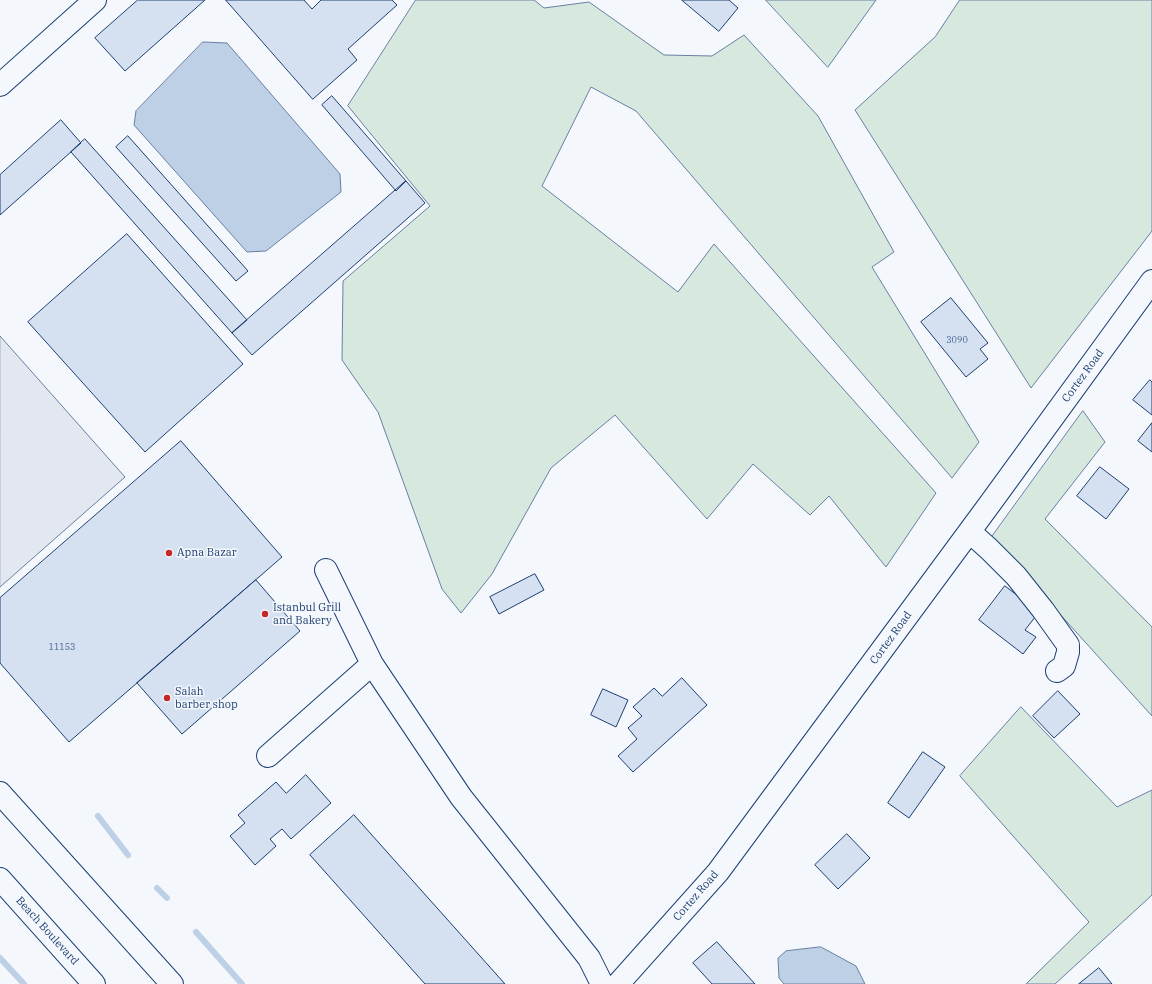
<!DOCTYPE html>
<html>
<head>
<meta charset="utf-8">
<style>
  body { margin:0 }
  canvas { display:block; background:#f4f7fb }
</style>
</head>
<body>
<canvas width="1152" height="984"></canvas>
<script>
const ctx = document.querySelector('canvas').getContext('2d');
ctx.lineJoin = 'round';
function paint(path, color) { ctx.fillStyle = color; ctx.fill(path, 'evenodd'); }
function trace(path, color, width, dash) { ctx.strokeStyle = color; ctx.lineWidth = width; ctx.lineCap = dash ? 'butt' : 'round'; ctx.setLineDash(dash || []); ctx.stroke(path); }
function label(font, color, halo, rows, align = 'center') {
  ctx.font = font + ' "IBM Plex Serif",serif'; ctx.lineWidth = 3; ctx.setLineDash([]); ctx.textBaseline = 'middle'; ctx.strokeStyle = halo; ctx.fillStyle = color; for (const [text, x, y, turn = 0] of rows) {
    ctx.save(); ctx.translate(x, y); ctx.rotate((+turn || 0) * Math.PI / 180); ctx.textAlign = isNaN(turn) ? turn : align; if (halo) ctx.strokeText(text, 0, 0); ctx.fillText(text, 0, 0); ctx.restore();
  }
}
const green = new Path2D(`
  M416 0H534L544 8 589 2 664 55 712 56 744 35 818 116 894 252 872 267 979 442 952 478 636 111 591 87 542 186 678 292 714 244 936 493 886 567 829 496 810 515 753 464 707 519 615 415 551 468 492 574 461 613 442 589 378 412 342 360 343 281 430 206 348 106Z
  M766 0H876L828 67Z
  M960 0H1152V231L1031 388 855 110 935 37Z
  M1083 411 1105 442 1045 519 1152 627V716L991 538Z
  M1021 707 1117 807 1152 790V895L1055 984H1026L1089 922 960 776Z`);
const parking = new Path2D(`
  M0 336 125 477 0 587Z`);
const water = new Path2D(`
  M203 42 227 43 340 174 341 192 266 251 247 252 134 125 136 111Z
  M821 947 856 966 865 984H784L779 978 778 958 786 951Z`);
const stream = new Path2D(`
  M98 816 128 855
  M157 888 167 898
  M196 932 242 984
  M0 958 24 984`);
const building = new Path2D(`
  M138 0H205L125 71 95 38Z
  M226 0H304L312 9 321 0H392L397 5 348 49 357 60 313 99Z
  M682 0H729L738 8 719 31Z
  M332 96 406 181 396 191 322 105Z
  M61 120 81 143 0 215V175Z
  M128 136 248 271 236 281 116 147Z
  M85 139 247 320 232 333 71 152Z
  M406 181 425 203 252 355 232 333Z
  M127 234 243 364 145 452 28 322Z
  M951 298 988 343 980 349 988 359 966 377 921 322Z
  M1150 380 1152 382V415L1133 400Z
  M1152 423V452L1138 441Z
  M181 441 282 557 69 742 0 663V598Z
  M1100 467 1129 489 1106 519 1077 496Z
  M535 574 544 590 499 614 490 597Z
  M256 580 300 631 182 734 137 683Z
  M1005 586 1039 612 1025 630 1036 637 1023 654 979 620Z
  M682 678 707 705 633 772 618 756 637 739 628 728 642 716 633 707 654 688 662 696Z
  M603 689 628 700 616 727 591 715Z
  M1058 691 1080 714 1054 738 1033 716Z
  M923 752 945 767 909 818 888 803Z
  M306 775 331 803 291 839 282 829 270 839 276 846 255 865 230 836 245 823 238 815 276 782 286 793Z
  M354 815 505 984H425L310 855Z
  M847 834 870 858 838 889 815 865Z
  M717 942 755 984H712L693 963Z
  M1099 968 1112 984H1079Z`);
const minor = new Path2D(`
  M0 85 95 0
  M970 532 989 549 1016 576 1043 610 1068 645V652L1064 666 1057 671
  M326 570 372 664
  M268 756 372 664 461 797 589 958 602 984
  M618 984 718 872 989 505 1152 281`);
const highway = new Path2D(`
  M0 793 172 984
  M0 879 94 984`);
const markers = [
  [169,553,4,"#c62828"],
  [265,614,4,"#c62828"],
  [167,698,4,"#c62828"]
];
const numberNames = [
  ["3090",957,340],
  ["11153",62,647]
];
const streetNames = [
  ["Cortez Road",1083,376,-54],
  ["Cortez Road",891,638,-54],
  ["Cortez Road",696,896,-49],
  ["Beach Boulevard",47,931,48]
];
const poiNames = [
  ["Apna Bazar",177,553],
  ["Istanbul Grill",273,608],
  ["and Bakery",273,621],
  ["Salah",175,692],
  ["barber shop",175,705]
];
paint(green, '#d7e8df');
trace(green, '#687fa3', 1);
paint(parking, '#e3e8f0');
trace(parking, '#687fa3', 1);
paint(water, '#bed0e5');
trace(water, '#687fa3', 1);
trace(stream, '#bed0e5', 6);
paint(building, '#d5e0f0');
trace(building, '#1d3f73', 1);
trace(minor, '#1d3f73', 24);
trace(highway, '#1d3f73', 24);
trace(minor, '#f4f7fb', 22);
trace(highway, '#f4f7fb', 22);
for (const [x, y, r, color] of markers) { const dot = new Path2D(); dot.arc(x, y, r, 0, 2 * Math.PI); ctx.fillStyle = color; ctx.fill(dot); trace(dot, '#f4f7fb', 1.5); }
label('9px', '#4b6792', null, numberNames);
label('11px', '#1d3f73', '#f4f7fb', streetNames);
label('11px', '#1d3f73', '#f4f7fb', poiNames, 'left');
</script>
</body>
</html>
